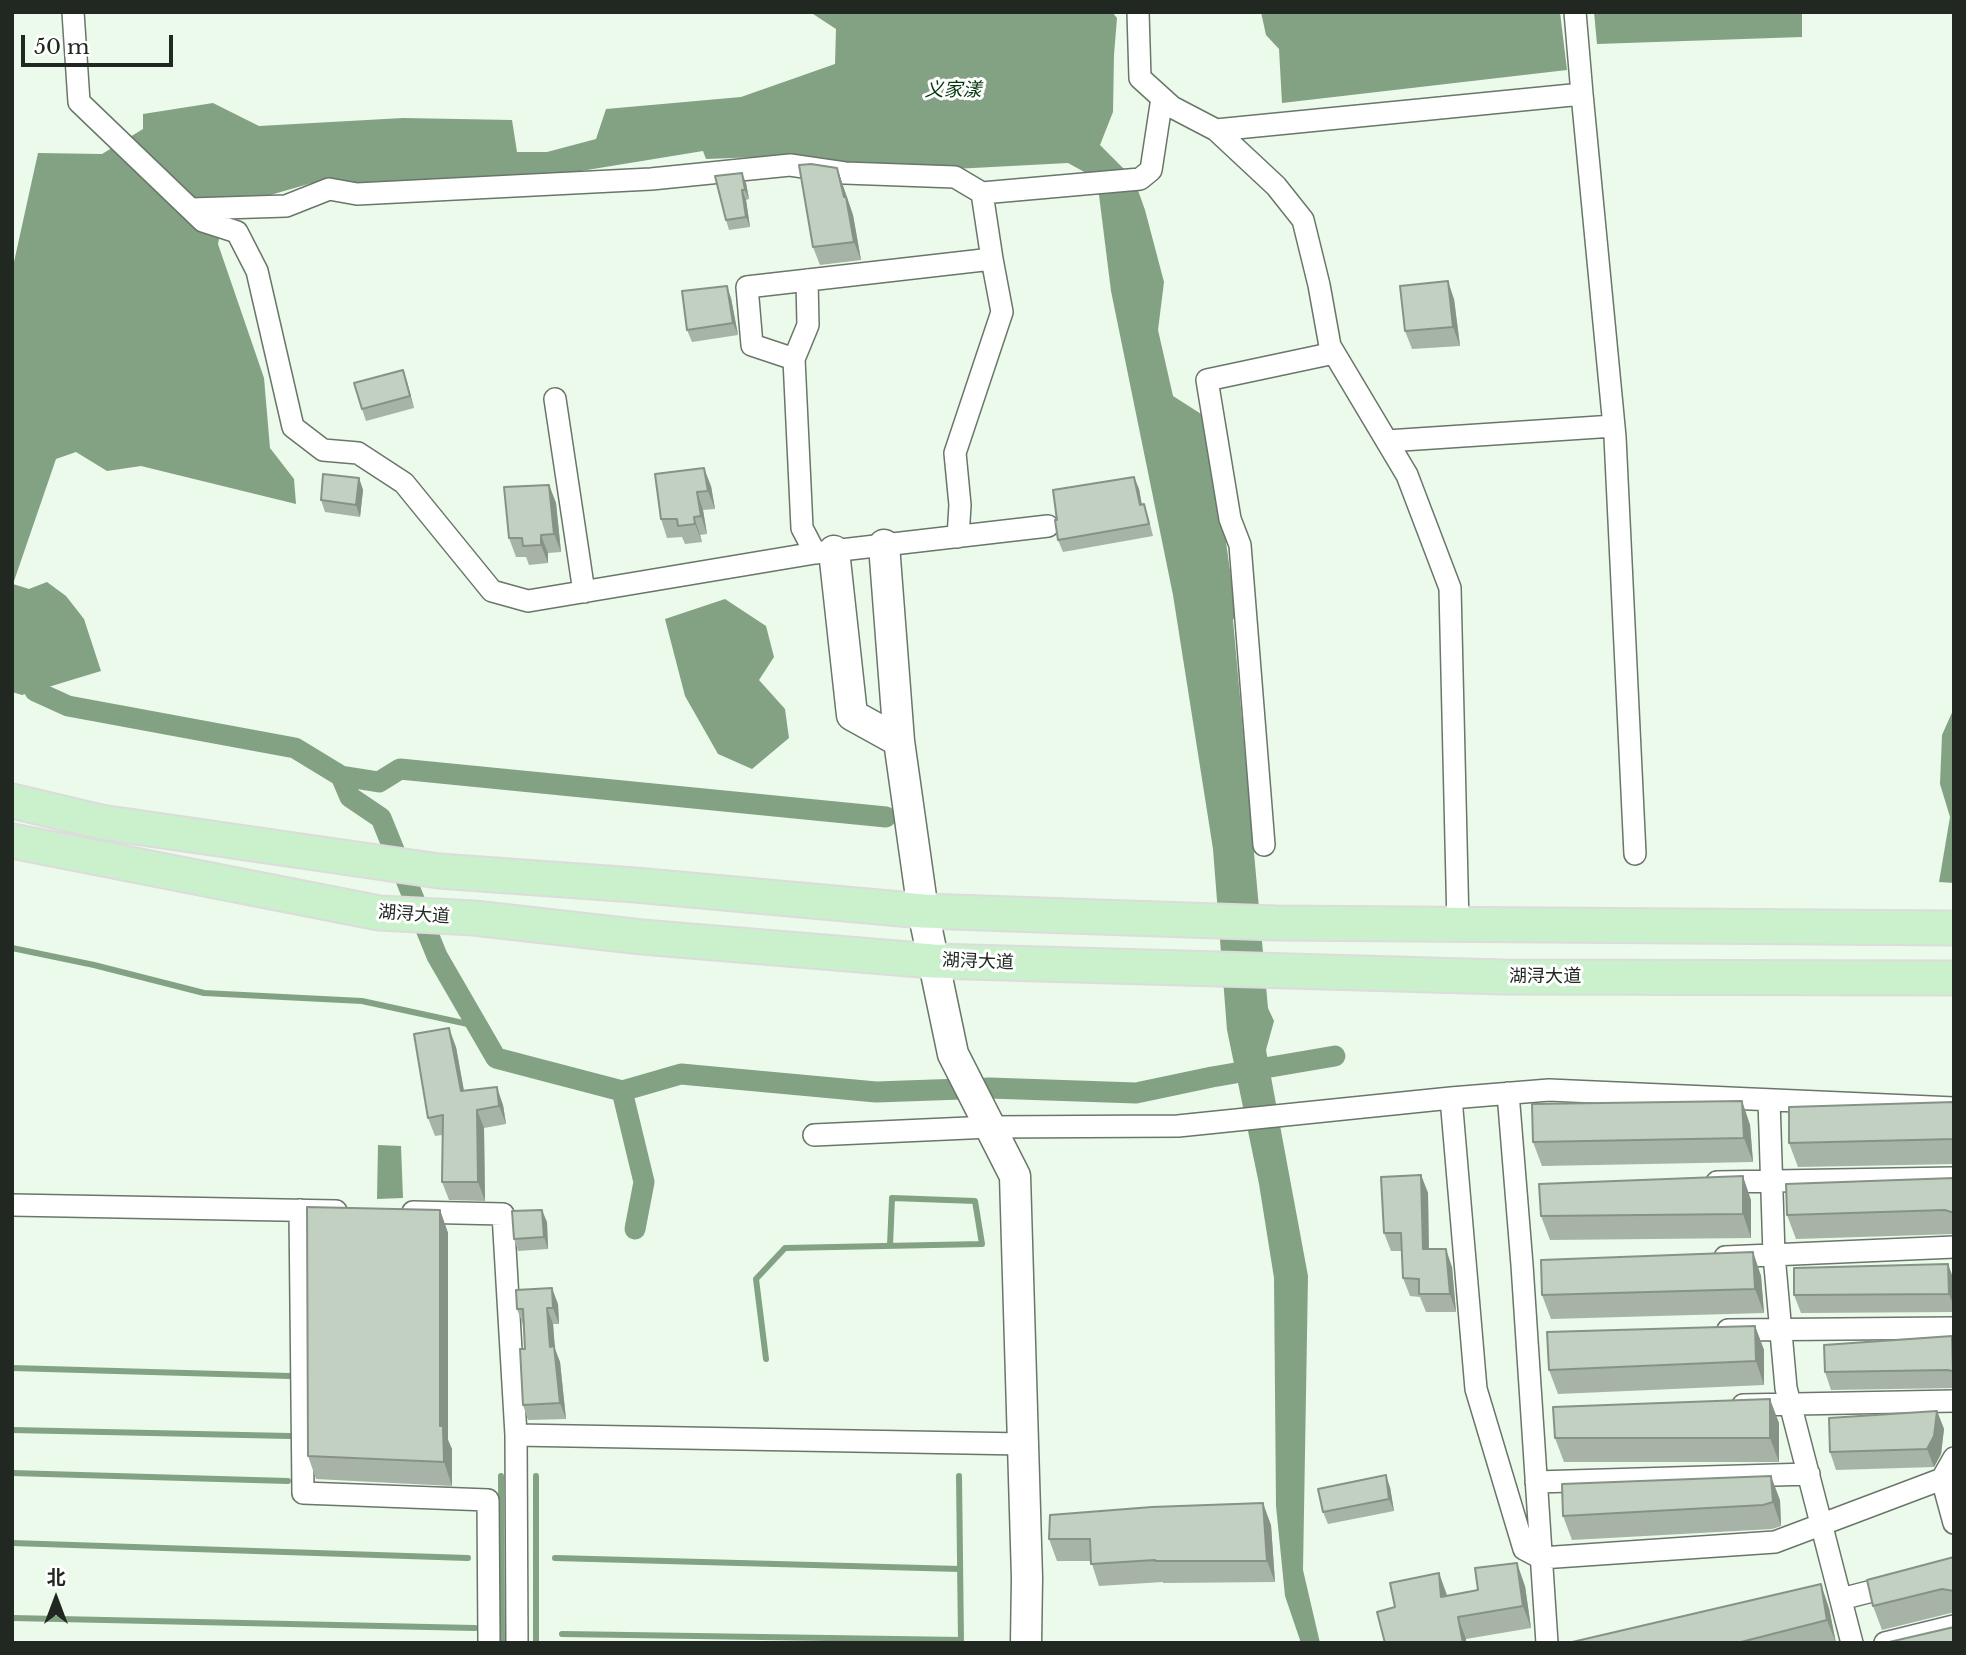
<!DOCTYPE html>
<html>
<head>
<meta charset="utf-8">
<style>
  body { margin:0 }
  #map { position:relative; width:1966px; height:1655px; overflow:hidden; background:#ebfaeb; font-family:"Libre Baskerville","Noto Sans SC",serif }
  canvas { display:block }
  .frame { position:absolute; inset:0; border:14px solid #212721; pointer-events:none }
  .north { position:absolute; left:21px; top:1564px; width:70px; height:70px; -webkit-text-stroke:5px #fff; paint-order:stroke; rotate:0deg; font-size:19px; font-weight:700; line-height:28px; text-align:center; color:#212721 }
  .north::after { content:''; display:block; margin:auto; width:24px; height:32px; background:#212721; clip-path:polygon(50% 0,100% 100%,50% 72%,0 100%) }
  .scale { position:absolute; left:21px; top:35px; width:152px; height:32px; box-sizing:border-box; border:4px solid #212721; border-top:0; padding-left:9px; font-size:21px; line-height:24px; white-space:nowrap; color:#212721; -webkit-text-stroke:5px #fff; paint-order:stroke }
</style>
</head>
<body>
<div id="map">
<canvas width="1966" height="1655"></canvas>
<div class="frame"></div>
<div class="north">北</div>
<div class="scale">50 m</div>
</div>
<script>
const ctx = document.querySelector('canvas').getContext('2d');
ctx.lineJoin = 'round';
function paint(path, color) { ctx.fillStyle = color; ctx.fill(path, 'evenodd'); }
function trace(path, color, width, dash) { ctx.strokeStyle = color; ctx.lineWidth = width; ctx.lineCap = dash ? 'butt' : 'round'; ctx.setLineDash(dash || []); ctx.stroke(path); }
function label(font, color, halo, rows, align = 'center') {
  ctx.font = font + ' "Libre Baskerville","Noto Sans SC",serif'; ctx.lineWidth = 6; ctx.setLineDash([]); ctx.textBaseline = 'middle'; ctx.strokeStyle = halo; ctx.fillStyle = color; for (const [text, x, y, turn = 0] of rows) {
    ctx.save(); ctx.translate(x, y); ctx.rotate((+turn || 0) * Math.PI / 180); ctx.textAlign = isNaN(turn) ? turn : align; if (halo) ctx.strokeText(text, 0, 0); ctx.fillText(text, 0, 0); ctx.restore();
  }
}
const water = new Path2D(`
  M810 12H1112L1117 18 1114 55 1113 112 1100 145 1134 179 1145 210 1164 282 1158 330 1173 396 1209 419 1236 614 1233 620 1268 1008 1274 1021 1266 1050 1308 1276 1303 1570 1320 1643H1301L1285 1596 1276 1506 1274 1278 1259 1184 1227 1030 1213 849 1173 595 1111 291 1097 179 1068 163 954 169 872 167 786 156 706 159 703 151 544 177 396 184 312 183 225 208 218 244 264 378 270 448 294 479 296 504 141 466 107 471 76 452 56 459 13 584 29 589 47 582 66 596 84 619 101 671 22 695 12 692V271L38 153 102 154 143 129V114L213 103 259 126 403 118 512 120 517 152H547L596 139 606 109 741 97 835 64 836 29Z
  M1261 12H1560L1567 70 1282 103 1279 49 1266 35Z
  M1594 12H1802V37L1597 44Z
  M725 599 766 626 774 657 759 680 785 709 789 738 752 769 718 754 685 696 665 619Z
  M1954 708V883L1939 882 1950 817 1940 784 1942 735Z
  M378 1145 401 1146 403 1198 377 1199Z`);
const stream = new Path2D(`
  M12 948 94 965 204 993 362 1001 477 1026
  M766 1359 756 1279 785 1248 982 1244 975 1201 892 1198 890 1246
  M12 1368 290 1376
  M12 1430 290 1436
  M12 1473 288 1481
  M501 1476 502 1643
  M536 1476V1643
  M959 1476 961 1642
  M12 1543 468 1558
  M555 1558 960 1569
  M12 1618 475 1628
  M562 1634 961 1640`);
const canal = new Path2D(`
  M35 691 68 706 295 748 341 776 350 797 381 818 437 956 496 1058 622 1091 644 1182 635 1229
  M341 776 379 782 400 769 886 817
  M622 1091 681 1074 876 1092 990 1088 1136 1093 1212 1077 1335 1056`);
const street = new Path2D(`
  M73 12 79 102 203 221 237 232 257 271 293 427 323 450 358 453 404 483 492 591 528 601 815 553 1048 526
  M1138 12 1140 78 1172 107 1216 130 1276 186 1303 220 1319 285 1330 346 1407 475 1450 588 1458 925
  M1582 94 1615 437 1635 854
  M1216 130 1582 94 1575 12
  M191 209 286 206 329 189 357 194 651 179 790 165 845 173 955 177 982 193
  M992 259 982 193 1140 179 1151 170 1162 98
  M794 359 808 325 807 280
  M555 399 584 592
  M1387 441 1614 426
  M815 553 802 528 794 359 752 345 747 287 992 259 1002 312 955 453 960 505 958 537
  M1264 845 1240 545 1230 519 1207 380 1334 353
  M1508 1093 1522 1265 1547 1643
  M1451 1098 1476 1389 1524 1549 1541 1558 1775 1542 1942 1479 1954 1458
  M1769 1100 1774 1255 1786 1388 1852 1643
  M814 1135 990 1127 1178 1126 1451 1098 1549 1090 1954 1108
  M1717 1182 1954 1178
  M12 1205 336 1211
  M300 1210 303 1493 488 1500 489 1643
  M413 1212 503 1214 516 1435 517 1643
  M1725 1257 1954 1247
  M1728 1330 1954 1328
  M1743 1405 1954 1401
  M516 1435 1023 1444
  M1942 1479 1954 1523
  M1536 1482 1809 1474
  M1841 1599 1954 1570
  M1885 1643 1954 1626`);
const secondary = new Path2D(`
  M884 545 899 741 923 911 953 1054 1015 1176 1027 1578 1026 1643
  M834 551 852 715 899 741`);
const primary = new Path2D(`
  M12 801 101 822 439 871 635 885 923 911 1276 923 1954 928
  M12 841 379 913 474 918 642 937 933 961 1503 977 1954 978`);
const wall = new Path2D(`
  M837 168 853 215 861 260 820 265 813 247Z
  M746 183 749 199 746 200 750 227 729 230 726 220Z
  M731 298 738 335 692 342 687 330Z
  M1454 299 1460 346 1412 349 1405 331Z
  M407 382 414 408 366 421 362 409Z
  M655 474 711 486 715 509 703 510 707 534 700 535 702 542 685 544 682 537 667 538 661 519Z
  M1134 477 1139 489 1142 505 1144 504 1148 516 1153 536 1063 552 1058 540 1057 520Z
  M359 478 363 490 360 517 325 512 321 500Z
  M549 485 556 503 561 552 548 553V563L529 565 526 557H516L509 538Z
  M456 1047 464 1090 503 1105 506 1124 484 1128 485 1201 449 1200 442 1182V1135L435 1136 428 1118Z
  M1742 1101 1750 1125 1753 1162 1542 1166 1533 1142Z
  M1954 1102V1164L1798 1167 1789 1143Z
  M1421 1175 1428 1193 1429 1249 1452 1267 1456 1312H1426L1420 1297 1410 1296 1403 1278 1402 1251H1391L1384 1233Z
  M1954 1178V1234L1796 1239 1787 1215Z
  M1751 1200V1238L1550 1240 1541 1216Z
  M440 1210 448 1233V1440L452 1449V1486L316 1479 308 1456Z
  M547 1222 548 1249 518 1251 514 1239Z
  M1753 1252 1761 1276 1764 1313 1551 1319 1542 1295Z
  M1954 1280V1312L1801 1313 1794 1295Z
  M558 1304 559 1324H553L555 1349 560 1362 566 1419 528 1420 523 1405 525 1349 524 1325H523L517 1309Z
  M1755 1326 1764 1350V1385L1558 1394 1549 1370Z
  M1952 1336 1954 1341V1388L1831 1390 1825 1372Z
  M1937 1411 1944 1429 1941 1454 1934 1467 1836 1470 1830 1452Z
  M1779 1423V1462H1564L1555 1438Z
  M1390 1487 1394 1511 1328 1524 1323 1512Z
  M1780 1500 1781 1526 1772 1529 1572 1540 1563 1516Z
  M1271 1525 1275 1582 1163 1583V1582L1099 1586 1091 1561H1057L1049 1539Z
  M1954 1557V1614L1951 1613 1882 1630 1873 1606Z
  M1525 1586 1531 1628 1466 1639V1643H1385L1447 1596 1478 1590Z
  M1829 1608 1836 1643H1568Z`);
const shadedWall = new Path2D(`
  M837 168 853 215 861 260 854 242Z
  M742 173 746 183 749 199 745 190Z
  M742 190 746 200 750 227 746 217Z
  M1448 281 1454 299 1460 346 1453 327Z
  M727 286 731 298 738 335 733 323Z
  M403 370 407 382 414 408 410 396Z
  M704 468 711 486 715 509 708 491Z
  M1134 477 1139 489 1144 517 1140 505Z
  M359 478 363 490 360 517 356 505Z
  M549 485 556 503 561 552 554 534Z
  M697 492 703 510 707 534 701 516Z
  M694 517 700 535 702 542 695 524Z
  M541 535 548 553V563L541 545Z
  M449 1028 456 1047 467 1109 461 1091Z
  M497 1087 503 1105 506 1124 499 1106Z
  M1742 1101 1750 1125 1753 1162 1744 1138Z
  M477 1110 484 1128 485 1201 478 1182Z
  M1421 1175 1428 1193 1429 1267 1423 1249Z
  M1743 1176 1751 1200V1238L1743 1214Z
  M440 1210 448 1233V1440L452 1449V1486L444 1462 440 1426Z
  M542 1210 547 1222 548 1249 544 1237Z
  M1446 1249 1452 1267 1456 1312 1450 1294Z
  M1753 1252 1761 1276 1764 1313 1755 1289Z
  M1948 1264 1954 1280V1307L1949 1294Z
  M552 1288 558 1304 559 1324 553 1308Z
  M547 1308 553 1324 555 1349 560 1362 566 1419 560 1403 550 1347Z
  M1755 1326 1764 1350V1385L1756 1361Z
  M1952 1336 1954 1341V1373L1953 1371Z
  M1770 1399 1779 1423V1462L1770 1438Z
  M1937 1411 1944 1429 1941 1454 1934 1467 1927 1449Z
  M1386 1475 1390 1487 1394 1511 1389 1499Z
  M1771 1476 1780 1500 1781 1526 1773 1502Z
  M1263 1503 1271 1525 1275 1582 1267 1561Z
  M1517 1563 1525 1586 1531 1628 1523 1606Z
  M1439 1573 1447 1595 1449 1619 1441 1597Z
  M1821 1584 1829 1608 1836 1643 1827 1620Z
  M1458 1617 1466 1639V1643H1463Z`);
const building = new Path2D(`
  M811 164 837 168 844 197H846L854 242 813 247 799 165Z
  M742 173 745 190H742L746 217 726 220 715 176Z
  M1448 281 1453 327 1405 331 1400 286Z
  M727 286 733 323 687 330 682 291Z
  M403 370 410 396 362 409 354 383Z
  M704 468 708 491 697 492 701 516 694 517 695 524 678 526 677 519H661L655 474Z
  M323 474 359 478 356 505 321 500Z
  M1134 477 1140 505 1144 504 1149 524 1058 540 1055 520H1057L1053 490Z
  M549 485 554 534 541 535V545L523 546 522 538H509L504 487Z
  M449 1028 461 1091 497 1087 499 1106 477 1110 478 1182H442L443 1115 428 1118 414 1034Z
  M1742 1101 1744 1138 1533 1142 1532 1104Z
  M1954 1102V1139L1789 1143V1107Z
  M1421 1175 1423 1249H1446L1450 1294H1419V1279L1403 1278 1401 1233H1384L1381 1177Z
  M1743 1176V1214L1541 1216 1539 1184Z
  M1954 1178V1213L1945 1210 1787 1215 1786 1184Z
  M307 1207 440 1210V1426H443L444 1462 308 1456Z
  M542 1210 544 1237 514 1239 512 1211Z
  M1753 1252 1755 1289 1542 1295 1541 1260Z
  M1948 1264 1949 1294 1794 1295V1268Z
  M552 1288 553 1308H547L550 1347 554 1346 560 1403 523 1405 520 1349H525L523 1309H517L516 1290Z
  M1755 1326 1756 1361 1549 1370 1547 1332Z
  M1952 1336 1953 1371 1947 1370 1825 1372 1824 1345Z
  M1770 1399V1438H1555L1553 1407Z
  M1937 1411 1934 1436 1927 1449 1830 1452 1829 1418Z
  M1386 1475 1389 1499 1323 1512 1318 1489Z
  M1771 1476 1773 1502 1763 1505 1563 1516 1562 1484Z
  M1263 1503 1267 1561H1155V1560L1091 1564 1090 1539H1049L1050 1515 1152 1507Z
  M1954 1557V1591L1942 1589 1873 1606 1867 1580Z
  M1517 1563 1523 1606 1458 1617 1463 1643H1385L1377 1612 1395 1607 1390 1583 1439 1573 1441 1597 1478 1590 1475 1568Z
  M1821 1584 1827 1620 1737 1643H1568Z
  M1954 1627V1643H1885Z`);
const streetNames = [
  ["湖浔大道",414,915,4],
  ["湖浔大道",978,962,2],
  ["湖浔大道",1545,977]
];
const waterNames = [
  ["义家漾",953,91]
];
paint(water, '#82a283');
trace(stream, '#82a283', 6);
trace(canal, '#82a283', 21);
trace(street, '#697669', 24);
trace(secondary, '#697669', 33);
trace(primary, '#dbdcdb', 37);
trace(street, '#fff', 21);
trace(secondary, '#fff', 30);
trace(primary, '#caf1cc', 33);
paint(wall, '#a6b3a6');
paint(shadedWall, '#879287');
paint(building, '#c1d0c1');
trace(building, '#879287', 2);
label('18px', '#212721', '#fff', streetNames);
label('italic 19px', '#02380c', '#fff', waterNames);
</script>
</body>
</html>
